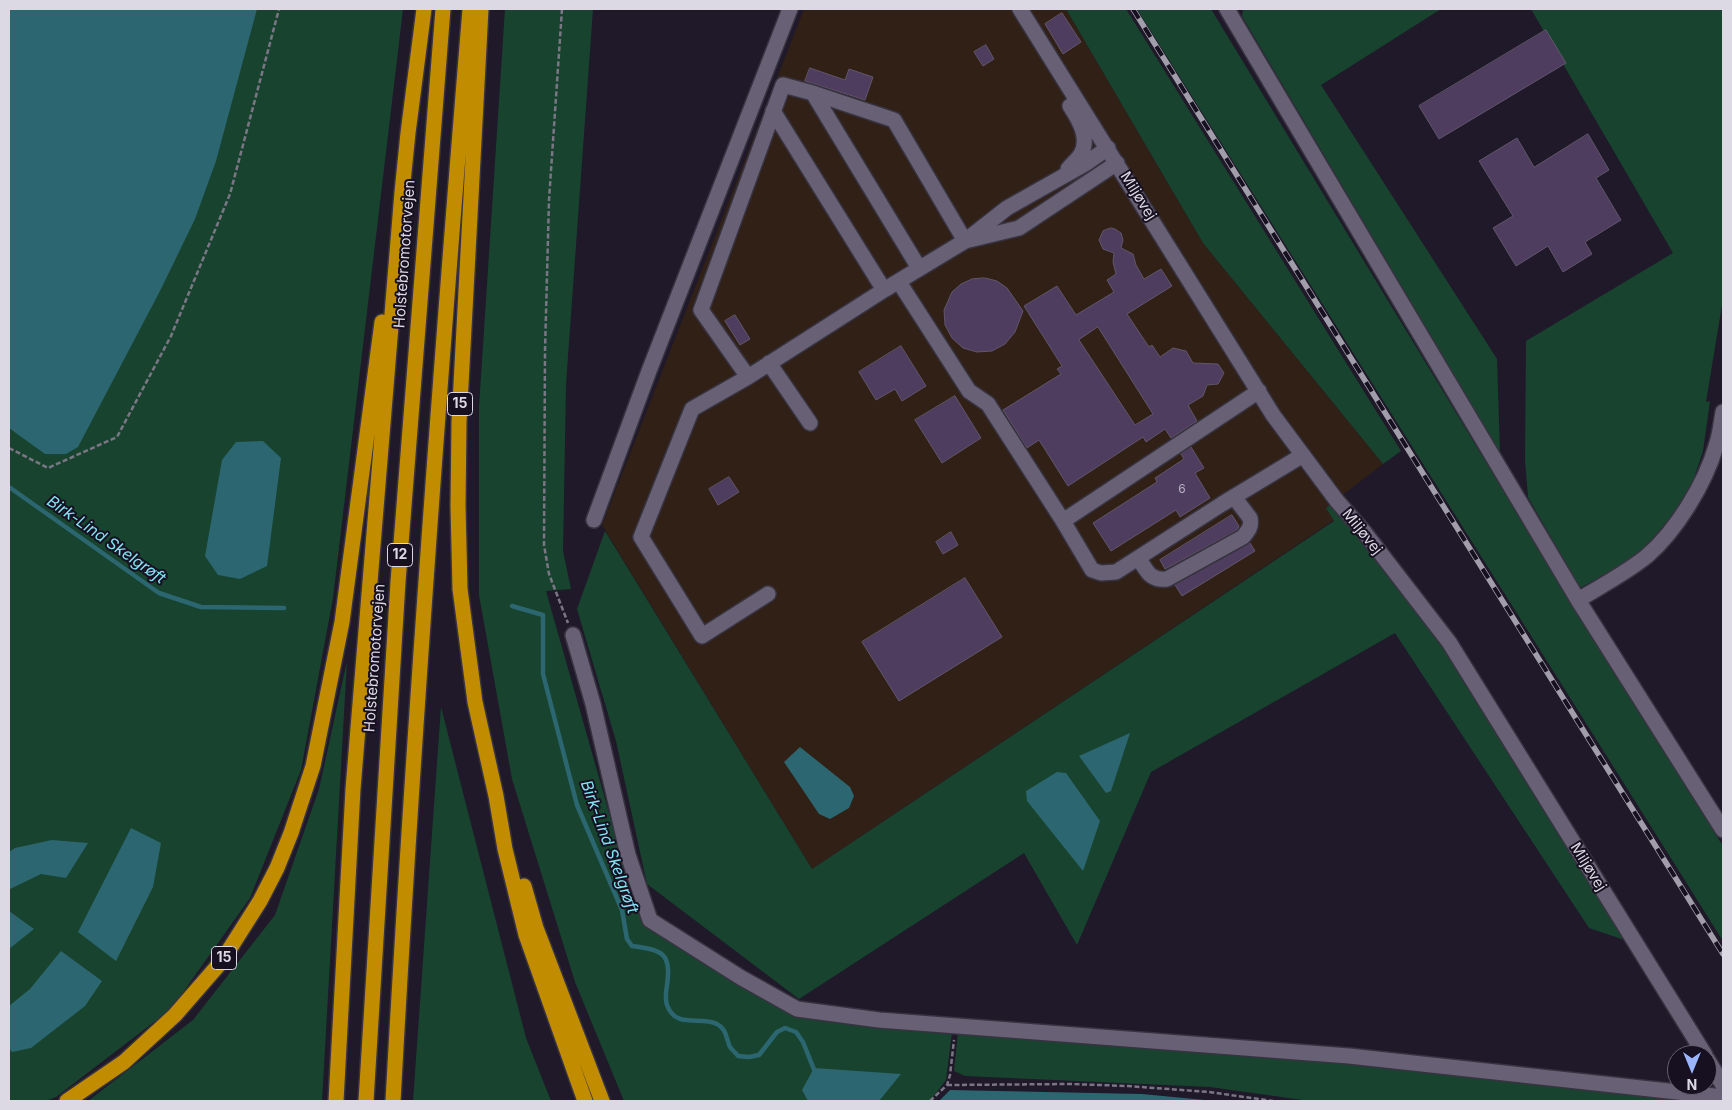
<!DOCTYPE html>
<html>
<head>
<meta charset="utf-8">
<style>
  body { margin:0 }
  #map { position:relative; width:1732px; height:1110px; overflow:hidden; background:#1f192a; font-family:Inter,sans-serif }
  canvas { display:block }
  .frame { position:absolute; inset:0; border:10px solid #dcd8e4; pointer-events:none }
  .north { position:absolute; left:1667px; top:1045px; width:50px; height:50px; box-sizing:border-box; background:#161020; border:1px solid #65606e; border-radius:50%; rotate:180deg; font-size:14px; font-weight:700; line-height:20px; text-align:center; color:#dcd8e4 }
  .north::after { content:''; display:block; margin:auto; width:18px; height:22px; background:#9ab5fd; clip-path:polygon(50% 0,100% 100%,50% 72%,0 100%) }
</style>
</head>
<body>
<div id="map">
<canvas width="1732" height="1110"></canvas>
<div class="frame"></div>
<div class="north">N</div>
</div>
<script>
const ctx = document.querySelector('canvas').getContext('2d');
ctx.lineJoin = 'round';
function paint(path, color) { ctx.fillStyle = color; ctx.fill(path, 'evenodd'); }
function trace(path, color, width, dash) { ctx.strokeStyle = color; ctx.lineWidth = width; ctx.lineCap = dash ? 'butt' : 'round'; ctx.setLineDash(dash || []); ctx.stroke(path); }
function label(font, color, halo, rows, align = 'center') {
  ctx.font = font + ' Inter,sans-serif'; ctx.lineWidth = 4; ctx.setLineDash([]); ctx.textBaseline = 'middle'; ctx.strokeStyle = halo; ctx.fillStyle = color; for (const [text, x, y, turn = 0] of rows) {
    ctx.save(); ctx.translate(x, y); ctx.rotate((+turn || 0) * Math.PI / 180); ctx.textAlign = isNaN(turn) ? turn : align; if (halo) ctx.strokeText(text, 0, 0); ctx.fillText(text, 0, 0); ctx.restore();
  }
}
const industrial = new Path2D(`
  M804 9H1066L1203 243 1383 464 1326 508 1334 520 812 869 602 525Z`);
const green = new Path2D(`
  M9 9H403L333 598 301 770 250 898 171 1009 56 1097 46 1101H9Z
  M505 9H593L566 384 563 551 571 589 546 591 634 901 650 920 734 983 794 1014 952 1032 946 1080 930 1101H624L575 982 512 779 479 595V407Z
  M1066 9H1126L1401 451 1383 464 1203 243Z
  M1137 9H1211L1572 604 1723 846V941Z
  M1243 9H1441L1321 85 1497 359 1500 453 1242 16Z
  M1531 9H1723V299L1706 402 1710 401 1703 451 1688 496 1638 556 1580 588 1528 497 1525 460 1526 341 1673 253Z
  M1331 504 1441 644 1625 940 1589 928 1395 633 1151 772 1077 945 1024 853 799 999 647 884 616 741 577 609 605 531 812 869 1334 521 1326 508Z
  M347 661 322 1101H88L193 1020 275 915 319 789Z
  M441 707 526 1038 551 1101H413Z
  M958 1032 1289 1058 1723 1101H1310L1210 1087 965 1076 954 1071Z`);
const water = new Path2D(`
  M9 9H257L216 161 195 219 160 291 78 447 66 454H45L9 428Z
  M263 441 281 458 267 566 240 579 218 575 205 556 222 460 236 442Z
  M1130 733 1111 791 1106 793 1079 756Z
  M800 747 850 787 854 796 849 808 830 819 819 814 784 762Z
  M1057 772 1066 773 1100 821 1083 871 1027 801 1026 791Z
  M131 828 161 843 153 887 116 961 78 932Z
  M52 840 88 843 66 878 41 874 10 889 9 895V852L15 848Z
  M9 911 34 929 9 949Z
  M61 951 102 981 85 1006 31 1048 12 1052 9 1048V1006L30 989Z
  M814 1068 901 1074 879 1101H808L802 1090Z
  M950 1090 1142 1094 1215 1101H939Z`);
const stream = new Path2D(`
  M9 487 159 593 201 607 284 608
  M512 606 543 615V674L577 805 622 910 627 939 632 946C662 950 672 953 667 985 666 991 665 1000 667 1005 676 1030 701 1015 717 1024 727 1029 726 1039 730 1047 732 1050 736 1053 738 1056L749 1057 759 1055 777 1032 785 1028 796 1032 803 1042 815 1072`);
const building = new Path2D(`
  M1062 13 1081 42 1063 54 1045 24Z
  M1546 30 1566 63 1439 139 1419 106Z
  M986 45 994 59 983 66 974 52Z
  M810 68 845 80 849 69 873 77 865 100 805 81Z
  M1588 134 1609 170 1596 178 1621 220 1585 242 1592 254 1563 272 1548 246 1516 266 1493 228 1513 216 1479 161 1517 138 1534 167Z
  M1111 228 1115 229 1121 233 1123 240 1121 248 1133 254 1136 265 1144 279 1161 269 1172 286 1127 314 1149 347 1152 345 1160 357 1173 348 1186 351 1193 363 1218 364 1224 373 1218 384 1207 385 1203 396 1188 405 1197 421 1171 438 1165 429 1146 442 1143 437 1068 486 1039 440 1027 448 1003 410 1061 374 1057 369 1062 366 1024 306 1057 286 1076 315 1114 292 1107 280 1116 274 1113 262 1114 253 1103 249 1099 240 1103 231ZM1098 327 1153 414 1135 425 1079 340Z
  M985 278 997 281 1007 288 1023 311 1015 332 1005 344 992 351 977 352 963 348 952 338 945 325 944 310 952 292 961 284 972 279Z
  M735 315 750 339 740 345 725 321Z
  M901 346 926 386 902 401 895 389 876 400 859 372Z
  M955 396 981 438 942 463 915 420Z
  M1191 447 1204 468 1195 473 1210 498 1180 517 1176 510 1111 551 1093 523 1157 482 1155 478 1184 459 1181 454Z
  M729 477 739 492 718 505 709 489Z
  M1232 515 1239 526 1237 530 1165 569 1160 560Z
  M951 532 958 545 943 554 936 542Z
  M1250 543 1255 551 1182 596 1175 585Z
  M965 578 1002 637 899 701 862 642Z`);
const path = new Path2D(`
  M562 9 549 200 545 351 544 545 549 574 568 623
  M9 448 48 468 117 437 171 336 230 194 279 9
  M947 1085 1071 1084 1127 1086 1209 1092 1273 1101
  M930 1101 947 1085 950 1075 954 1040`);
const minor = new Path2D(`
  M1020 9 1273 415 1337 501 1365 533 1449 642 1705 1055
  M1227 9 1578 600 1723 830
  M813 93 919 268
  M773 111 884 290
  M1068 169C1072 164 1078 159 1081 154 1090 138 1079 120 1070 106
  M899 282 969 391 988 404 1063 521 1092 570 1101 573 1116 572 1222 504 1303 455
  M769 363 810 423
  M748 377 701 310 783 85 813 93 894 120 965 241 1007 208 1085 164 1108 148
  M594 520 649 371 790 9
  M1063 521 1259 391
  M1139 559C1147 571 1150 581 1167 579L1243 537C1248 531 1252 527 1250 518L1234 497
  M768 594 702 636 641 537 692 409 748 377 884 290 965 241 1019 228 1117 163
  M1578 600C1601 586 1626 573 1647 556 1676 531 1705 484 1716 446 1720 435 1721 423 1723 412
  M573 635 593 704 628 855 650 920 740 977 797 1009 879 1020 1349 1056 1723 1097
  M1707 1059 1723 1085`);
const highway = new Path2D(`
  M481 9 459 422 458 506 460 589 475 702 496 796 505 849 526 935 585 1101
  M524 886 536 928 602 1101
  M67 1101 124 1062 175 1015 222 961 260 901 277 868 291 833 313 766 342 622 382 322
  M336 1101 353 789 402 192 408 133 424 9
  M366 1101 398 582 443 9
  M393 1101C413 737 440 373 470 9`);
const rail = new Path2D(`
  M1133 9 1723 954`);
const numberNames = [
  ["6",1182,489]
];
const shields = [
  [460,404,25],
  [400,555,25],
  [224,958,25]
];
const shieldNames = [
  ["15",460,404],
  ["12",400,555],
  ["15",224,958]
];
const streetNames = [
  ["Miljøvej",1138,196,58],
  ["Holstebromotorvejen",405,254,-86],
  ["Miljøvej",1362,532,51],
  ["Holstebromotorvejen",375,658,-86],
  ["Miljøvej",1588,867,58]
];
const waterNames = [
  ["Birk-Lind Skelgrøft",106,540,35],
  ["Birk-Lind Skelgrøft",609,847,70]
];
paint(industrial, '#302016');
paint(green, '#18442f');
paint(water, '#2c6671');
trace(stream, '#2c6671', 4.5);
paint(building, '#4f3d60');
trace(building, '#60566a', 1);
trace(minor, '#373340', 18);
trace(highway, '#373340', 18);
trace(path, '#7b7685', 2.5, [5, 2.5]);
trace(minor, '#686175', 15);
trace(highway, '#c18c00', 15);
trace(rail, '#a19daa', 5.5);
trace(rail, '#161020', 4, [11]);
label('12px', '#b9b1c3', null, numberNames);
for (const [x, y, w] of shields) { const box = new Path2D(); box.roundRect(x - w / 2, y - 11.5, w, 23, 4); ctx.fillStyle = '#161020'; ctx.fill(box); trace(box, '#dcd8e4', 1); }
label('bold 14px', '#dcd8e4', null, shieldNames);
label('15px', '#dcd8e4', '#161020', streetNames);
label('italic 16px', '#84e2f5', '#161020', waterNames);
</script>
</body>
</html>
